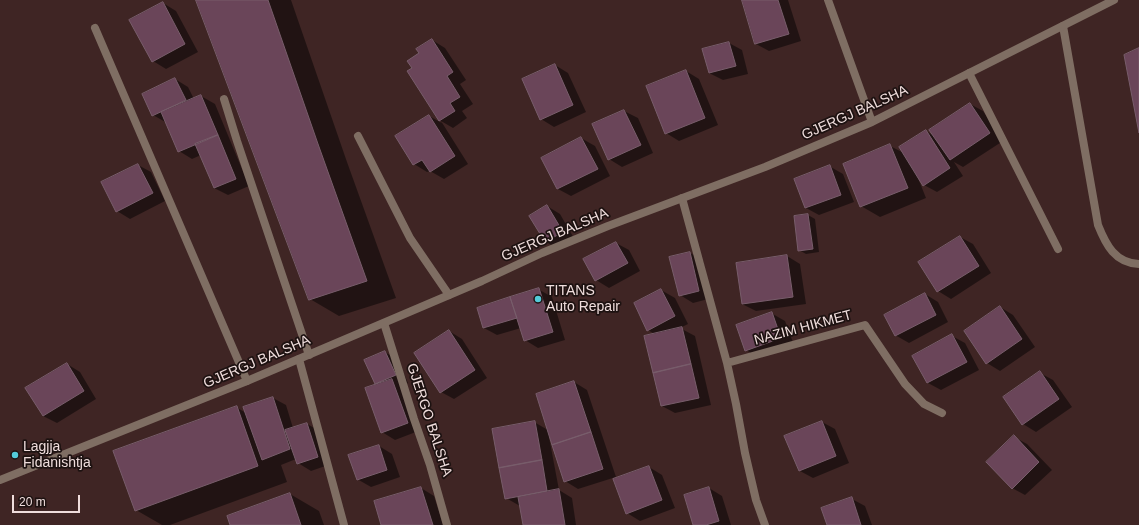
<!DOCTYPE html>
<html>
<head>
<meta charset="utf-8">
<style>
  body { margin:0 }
  #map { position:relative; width:1139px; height:525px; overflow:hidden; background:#3f2524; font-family:Arial,sans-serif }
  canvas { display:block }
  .scale { position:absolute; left:12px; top:495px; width:68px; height:18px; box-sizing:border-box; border:2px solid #efdddc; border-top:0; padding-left:5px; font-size:12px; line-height:14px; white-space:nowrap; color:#efdddc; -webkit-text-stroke:3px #1d1211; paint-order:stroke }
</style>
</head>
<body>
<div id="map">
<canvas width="1139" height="525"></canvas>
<div class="scale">20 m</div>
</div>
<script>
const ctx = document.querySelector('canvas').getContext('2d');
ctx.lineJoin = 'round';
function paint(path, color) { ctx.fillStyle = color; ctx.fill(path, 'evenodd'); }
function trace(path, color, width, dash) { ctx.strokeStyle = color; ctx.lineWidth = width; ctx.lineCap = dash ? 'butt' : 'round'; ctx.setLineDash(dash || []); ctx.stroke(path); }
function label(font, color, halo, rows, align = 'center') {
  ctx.font = font + ' Arial,sans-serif'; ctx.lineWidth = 3.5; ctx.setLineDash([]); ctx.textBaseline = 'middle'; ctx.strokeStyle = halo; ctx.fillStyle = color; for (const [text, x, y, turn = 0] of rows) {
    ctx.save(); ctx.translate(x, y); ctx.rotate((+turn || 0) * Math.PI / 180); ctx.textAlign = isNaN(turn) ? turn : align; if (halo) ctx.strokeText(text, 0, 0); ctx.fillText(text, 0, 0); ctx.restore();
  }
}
const shadow = new Path2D(`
  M197 0H291L347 162 396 298 339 316 310 299Z
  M743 0H788L801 41 769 51 756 44Z
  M163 3 176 11 198 52 166 69 153 61Z
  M432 40 445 48 466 80 460 84 473 104 462 111 467 118 453 128 441 121 468 164 444 179 430 171 427 172 414 164 397 136 429 116 442 123 409 72 413 68 420 54Z
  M729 43 742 50 748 74 723 80 709 73Z
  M555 65 568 73 586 112 554 127 541 119Z
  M686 71 699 79 718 125 679 141 666 133Z
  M175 79 188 87 194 99 201 96 215 104 249 186 228 195 214 188 201 155 192 159 179 151 167 123 153 115Z
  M970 104 983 111 1003 141 963 167 954 162 963 176 937 192 924 185 919 177 918 178 926 198 880 217 861 206 890 146 904 153 926 131 934 136Z
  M624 111 638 118 653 153 622 167 609 159 593 125Z
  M581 138 595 146 610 176 571 196 558 189 542 158Z
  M138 165 151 172 165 201 130 219 117 211Z
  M829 166 843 174 854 202 819 215 806 208 795 179Z
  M547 206 560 214 575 240 559 249 546 242 531 216Z
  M808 215 815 219 819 252 806 254 799 250 795 216Z
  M960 237 973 244 991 273 951 299 938 291Z
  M616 243 629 250 640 271 609 288 596 280Z
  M690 253 703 260 712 298 693 303 680 295Z
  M787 256 800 264 806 304 756 311 742 304Z
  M538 289 552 297 565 340 538 348 525 340 521 328 497 335 484 328 478 309Z
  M661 290 675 298 688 324 680 328 695 336 711 405 675 413 662 406 656 335 648 330Z
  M925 294 938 302 948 322 909 343 895 335Z
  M1000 307 1013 315 1035 347 1000 371 987 363Z
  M771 313 785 321 794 345 759 358 746 350Z
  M449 331 462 339 487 378 454 399 441 392Z
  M952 336 965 343 979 370 941 390 928 383 914 356Z
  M385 352 398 360 408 383 402 386 421 430 395 440 382 432 376 385 366 361Z
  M67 364 80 372 96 399 57 423 43 416Z
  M1040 373 1053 380 1072 407 1036 432 1023 424Z
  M574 382 587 390 616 477 578 489 565 481 550 437H549L559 490 572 498 576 525H524L520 506 506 498 534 422 548 430Z
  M273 398 286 405 293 428 307 424 320 431 331 464 311 471 298 463 296 459 281 465 287 482 170 525H162L136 510 236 407 246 413Z
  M822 422 835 429 849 463 813 478 800 471Z
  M1014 437 1027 444 1052 470 1025 495 1012 488Z
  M379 446 392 454 400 477 371 487 357 479Z
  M649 467 662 475 675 508 640 521 627 513Z
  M421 488 434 496 443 525H382Z
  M709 488 722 496 731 525H694Z
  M290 494 319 511 324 525H231Z
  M852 499 865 506 872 525H828Z`);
const building = new Path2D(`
  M196 0H268L318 144 367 281 309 300Z
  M742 0H778L789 34 755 44Z
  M163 2 185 44 152 62 129 20Z
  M432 39 453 72 447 76 460 97 450 103 455 111 439 121 407 71 412 68 407 61 419 53 416 49Z
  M729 42 736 66 709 73 702 49Z
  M1139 48V133L1124 55Z
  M555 64 573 105 540 120 522 79Z
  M686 70 705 118 665 134 646 86Z
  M175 78 186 100 152 116 142 94Z
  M201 95 218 135 178 152 161 112Z
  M970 103 990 133 950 160 929 130Z
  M624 110 641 145 608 160 592 124Z
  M429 115 455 156 430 172 422 160 413 165 395 136Z
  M926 130 950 168 923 186 899 147Z
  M218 135 236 179 214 188 195 144Z
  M581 137 598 169 557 189 541 158Z
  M890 144 908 188 860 207 843 164Z
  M138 164 153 193 116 212 101 182Z
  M830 165 841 195 805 208 794 179Z
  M547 205 563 232 545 242 529 216Z
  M808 214 813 249 798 251 794 216Z
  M960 236 979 266 937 292 918 262Z
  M616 242 628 263 595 281 583 259Z
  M690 252 699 291 679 296 669 257Z
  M787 255 793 297 742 304 736 263Z
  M539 288 553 332 524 341 510 297Z
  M661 289 675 316 647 331 634 303Z
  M925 293 936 315 895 336 884 315Z
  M510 297 517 318 483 328 477 308Z
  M1000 306 1022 339 986 364 964 331Z
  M772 312 781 338 745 351 736 325Z
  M682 327 691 364 653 373 644 336Z
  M449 330 475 370 440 393 414 353Z
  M952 334 967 362 927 383 912 356Z
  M385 351 396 375 375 384 364 360Z
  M67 363 84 391 43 416 25 388Z
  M691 364 699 398 661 406 653 373Z
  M1040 371 1059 399 1022 425 1003 397Z
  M392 379 408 423 381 433 365 388Z
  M574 381 591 432 552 445 536 394Z
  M273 397 290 449 262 460 243 407Z
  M237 406 258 466 135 511 113 451Z
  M535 421 542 460 499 468 492 429Z
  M822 421 836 456 799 471 784 436Z
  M307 423 318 457 297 464 285 430Z
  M591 432 603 469 564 482 552 445Z
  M1014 435 1039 462 1012 489 986 462Z
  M379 445 387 470 357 480 348 455Z
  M542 460 547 491 505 499 499 468Z
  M649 466 662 500 626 514 613 479Z
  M421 487 433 525H381L374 501Z
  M709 487 719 521 706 525H693L684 495Z
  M559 489 565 525H523L518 497Z
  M290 493 301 525H230L227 516Z
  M852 497 861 525H827L821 508Z`);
const service = new Path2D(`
  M1063 26 1098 225C1106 245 1115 263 1139 264
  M95 28 247 381
  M969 73 1058 249
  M224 99 237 141 309 355
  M358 136 410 238 449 295`);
const minor = new Path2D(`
  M682 198 727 363 736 404 745 453 756 500 765 525
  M384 323 414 419 430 465 447 525
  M299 359 344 525
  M727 363 865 325 905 384 924 404 942 413`);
const tertiary = new Path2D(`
  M828 0 872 122
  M0 480 247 381 482 281 542 253 608 226 765 167 872 122 1114 0`);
const markers = [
  [538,299,4,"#53cbda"],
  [15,455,4,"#53cbda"]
];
const streetNames = [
  ["GJERGJ BALSHA",855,113,-24],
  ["GJERGJ BALSHA",555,235,-23],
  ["NAZIM HIKMET",803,328,-15],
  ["GJERGJ BALSHA",257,362,-23],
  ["GJERGO BALSHA",429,420,72]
];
const poiNames = [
  ["TITANS",546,291],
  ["Auto Repair",546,307],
  ["Lagjja",23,447],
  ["Fidanishtja",23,463]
];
paint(shadow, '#0007');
paint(building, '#6a4559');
trace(building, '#785d6b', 1);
trace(service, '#7f6e63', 8);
trace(minor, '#7f6e63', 8);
trace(tertiary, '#7f6e63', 8);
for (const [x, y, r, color] of markers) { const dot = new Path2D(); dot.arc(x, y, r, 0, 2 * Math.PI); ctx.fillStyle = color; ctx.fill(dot); trace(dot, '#1d1211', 1.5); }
label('14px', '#efdddc', '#1d1211', streetNames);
label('14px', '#efdddc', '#1d1211', poiNames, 'left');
</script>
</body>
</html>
